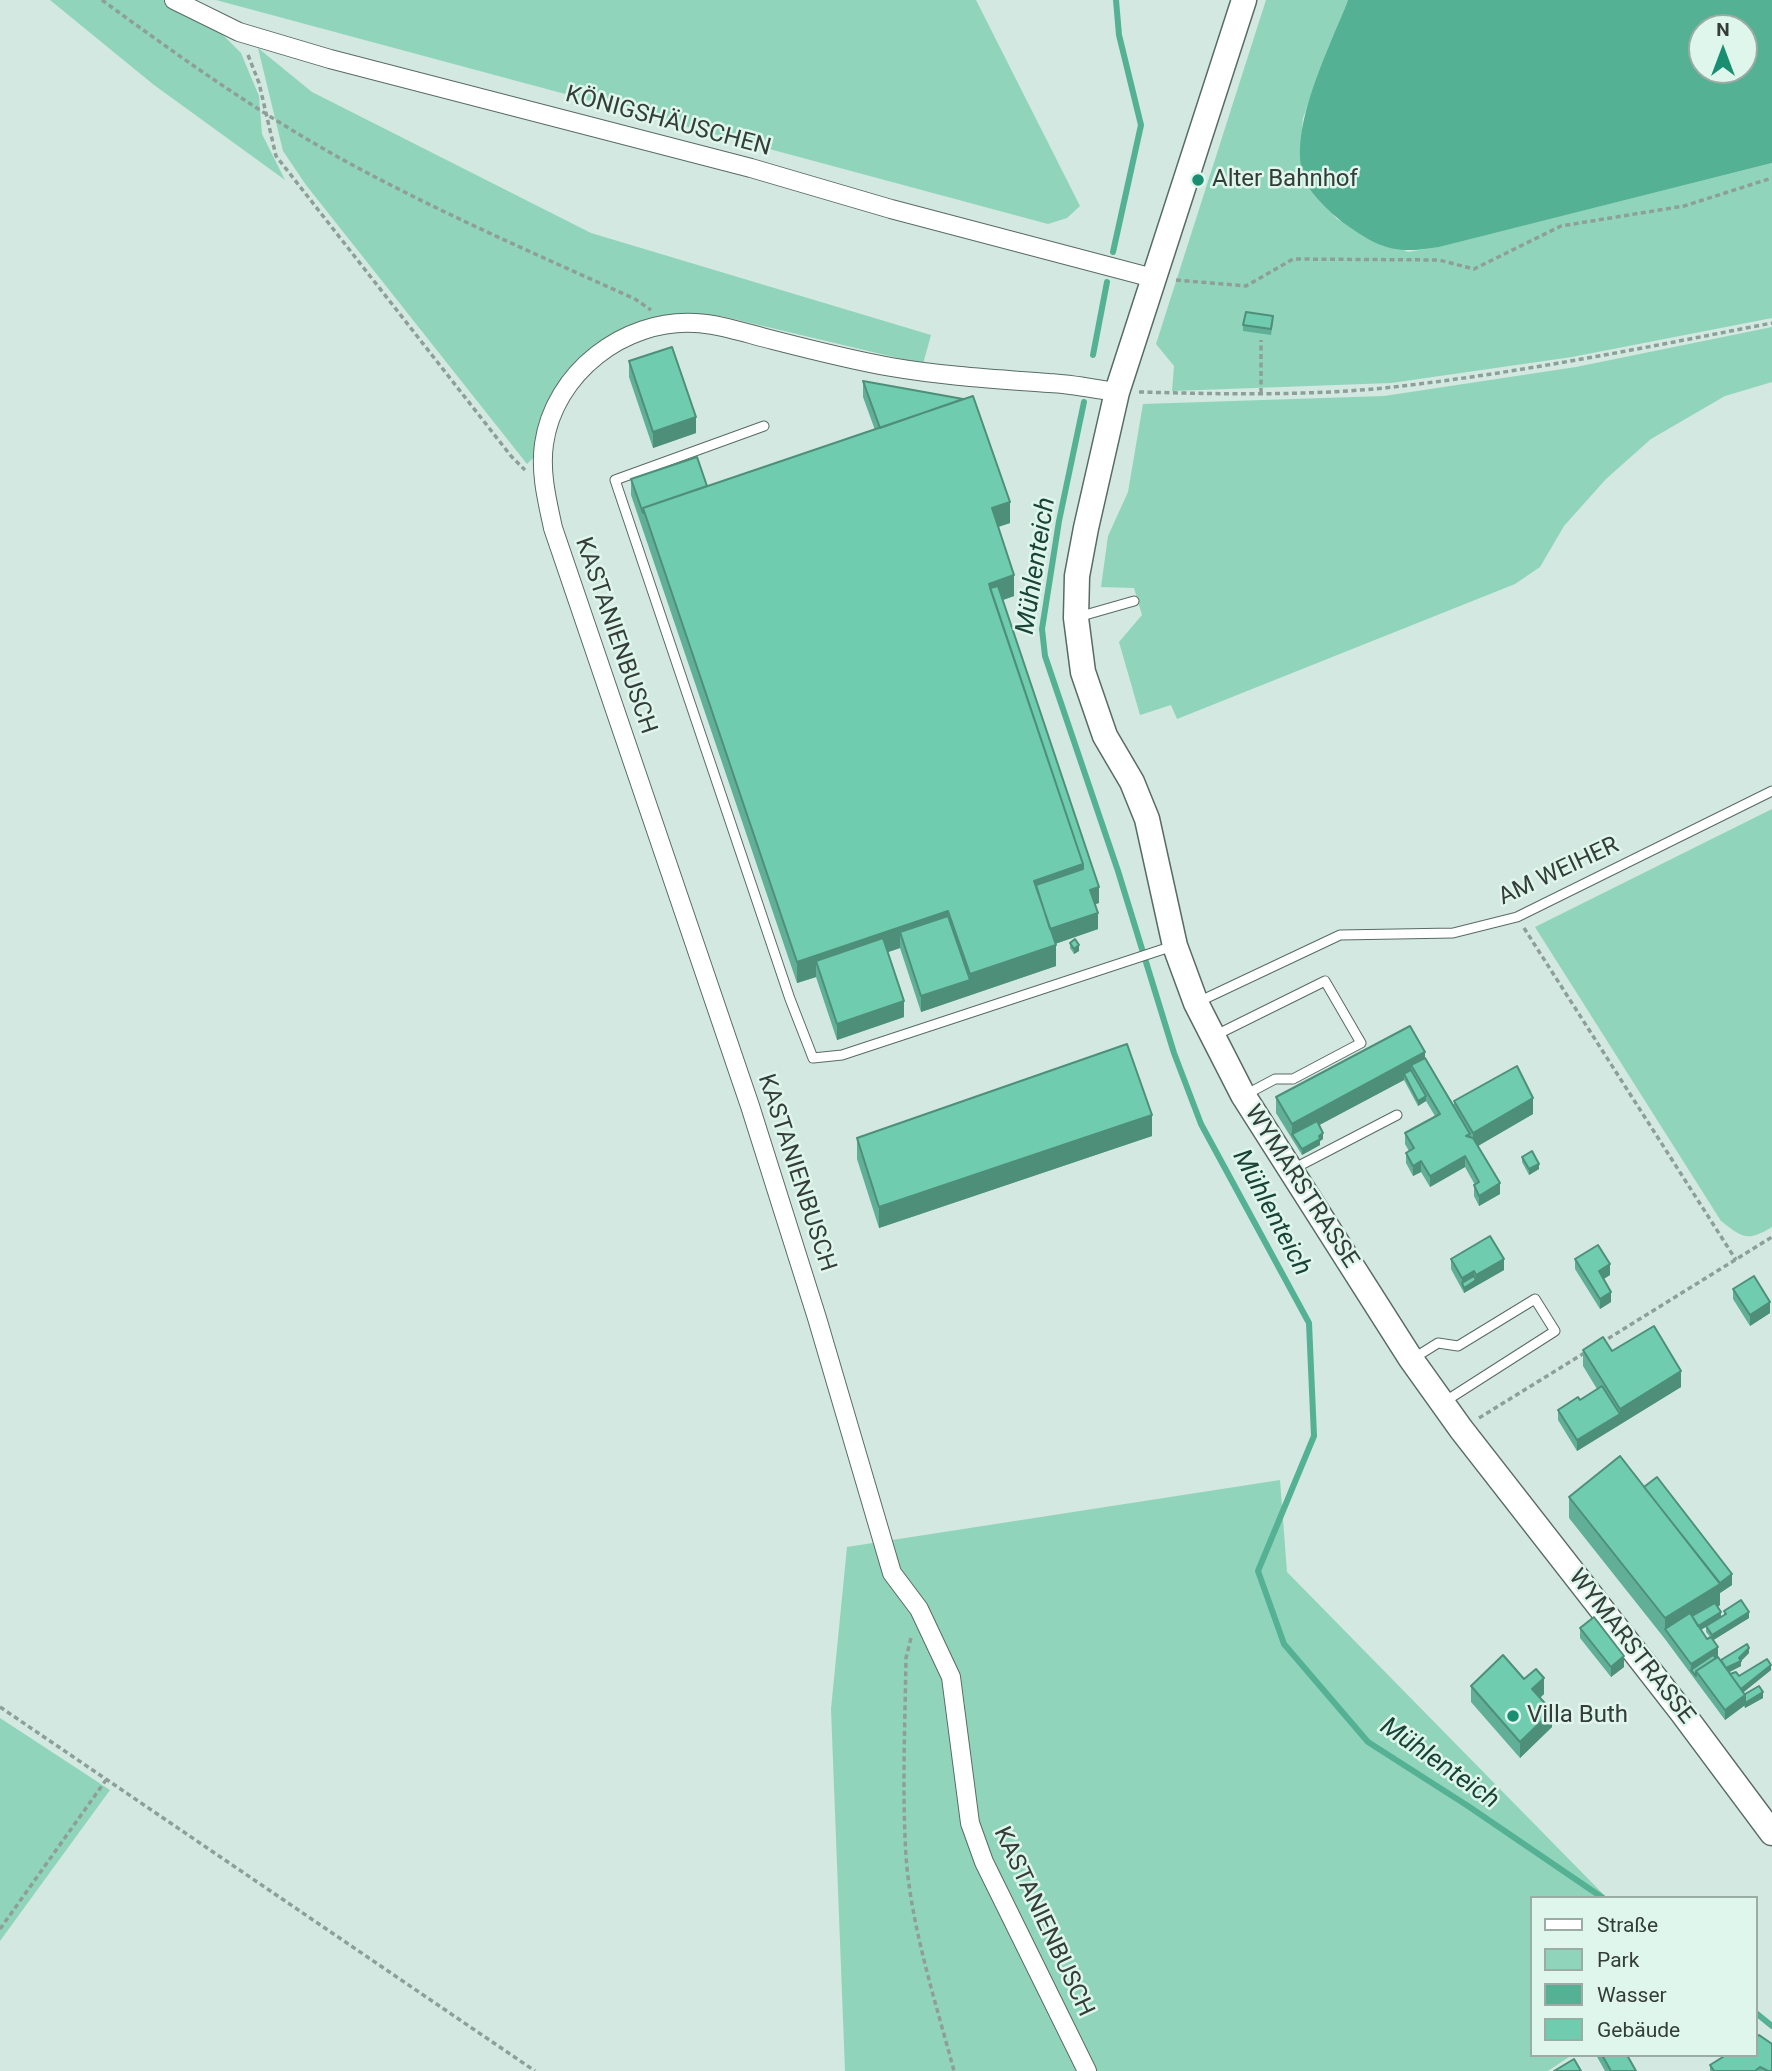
<!DOCTYPE html>
<html>
<head>
<meta charset="utf-8">
<style>
  body { margin:0 }
  #map { position:relative; width:1772px; height:2071px; overflow:hidden; background:#d2e8e0; font-family:Roboto,sans-serif }
  canvas { display:block }
  .legend { position:absolute; left:1530px; top:1896px; width:228px; height:161px; box-sizing:border-box; background:#dff6ed; border:2px solid #9baca5; margin:0; padding:9px 12px; list-style:none; font-size:21px; color:#343d3a }
  .legend li { display:flex; align-items:center; gap:14px; height:35px }
  .legend b { width:35px; border:2px solid #9baca5 }
  .north { position:absolute; left:1688px; top:14px; width:70px; height:70px; box-sizing:border-box; background:#dff6ed; border:2px solid #9baca5; border-radius:50%; rotate:0deg; font-size:19px; font-weight:700; line-height:28px; text-align:center; color:#343d3a }
  .north::after { content:''; display:block; margin:auto; width:24px; height:32px; background:#198e70; clip-path:polygon(50% 0,100% 100%,50% 72%,0 100%) }
</style>
</head>
<body>
<div id="map">
<canvas width="1772" height="2071"></canvas>
<ul class="legend">
<li><b style="height:9px;background:#fff"></b>Straße</li>
<li><b style="height:19px;background:#91d4bc"></b>Park</li>
<li><b style="height:19px;background:#55b194"></b>Wasser</li>
<li><b style="height:19px;background:#70ccae"></b>Gebäude</li>
</ul>
<div class="north">N</div>
</div>
<script>
const ctx = document.querySelector('canvas').getContext('2d');
ctx.lineJoin = 'round';
function paint(path, color) { ctx.fillStyle = color; ctx.fill(path, 'evenodd'); }
function trace(path, color, width, dash) { ctx.strokeStyle = color; ctx.lineWidth = width; ctx.lineCap = dash ? 'butt' : 'round'; ctx.setLineDash(dash || []); ctx.stroke(path); }
function label(font, color, halo, rows, align = 'center') {
  ctx.font = font + ' Roboto,sans-serif'; ctx.lineWidth = 5; ctx.setLineDash([]); ctx.textBaseline = 'middle'; ctx.strokeStyle = halo; ctx.fillStyle = color; for (const [text, x, y, turn = 0] of rows) {
    ctx.save(); ctx.translate(x, y); ctx.rotate((+turn || 0) * Math.PI / 180); ctx.textAlign = isNaN(turn) ? turn : align; if (halo) ctx.strokeText(text, 0, 0); ctx.fillText(text, 0, 0); ctx.restore();
  }
}
const green = new Path2D(`
  M50 0H163L221 33 241 53 259 96 262 134 285 180 154 85Z
  M216 0H976L1080 206 1067 218 1048 224Z
  M1266 0H1348L1303 118 1300 154 1307 184 1337 219 1408 252 1438 247 1772 163V318L1572 357 1391 383 1172 391 1174 366 1156 344Z
  M258 48 312 92 591 233 931 335 923 364 721 316 639 322 605 340 561 381 545 411 536 455 527 464 306 185 283 151Z
  M1772 327V382L1725 396 1651 439 1606 479 1564 526 1540 567 1515 584 1177 719 1171 705 1140 715 1119 642 1142 615 1134 588 1101 587 1108 536 1128 492 1143 404 1384 396 1576 367Z
  M1772 809V1227C1747 1242 1743 1238 1721 1221L1535 927Z
  M1280 1480 1287 1572 1607 1898H1532V2055H1572L1548 2071H845L831 1709 847 1547Z
  M0 1718 110 1790 0 1941Z`);
const water = new Path2D(`
  M1348 0H1772V163L1439 247C1398 254 1382 250 1348 226 1336 218 1314 198 1307 184 1282 138 1331 46 1348 0ZM1702 28H1744V70H1702Z`);
const stream = new Path2D(`
  M1113 252 1141 125 1119 35 1116 0
  M1093 355 1107 282
  M1084 402 1059 521 1042 629 1045 656 1118 871 1174 1053 1201 1124 1309 1323 1314 1436 1258 1571 1284 1644 1368 1742 1468 1806 1603 1898
  M1756 2013 1772 2026`);
const path = new Path2D(`
  M102 0C185 61 270 121 360 169 450 217 542 257 635 299L651 310
  M248 55 259 83 276 156 511 456 525 470
  M1176 280 1246 286 1293 259 1439 260 1474 269 1561 226 1684 206 1772 178
  M1139 392C1220 394 1303 396 1384 388 1514 374 1643 348 1772 323
  M1261 393V340
  M1524 928 1736 1260
  M1601 1343 1772 1237
  M1479 1418 1586 1352
  M911 1638 906 1658C905 1724 902 1791 906 1856 911 1927 936 2003 954 2071
  M0 1707 535 2071
  M0 1929 106 1780`);
const lane = new Path2D(`
  M764 426 615 480 790 999 813 1058 842 1055 1173 946
  M1078 617 1134 601
  M1198 1002 1340 935 1453 933 1517 917 1772 791
  M1214 1036 1325 981 1361 1043 1293 1079H1275L1245 1095
  M1293 1169 1397 1115
  M1414 1358 1438 1343 1458 1346 1535 1299 1555 1331 1444 1402`);
const street = new Path2D(`
  M174 0 239 32 330 59 751 168 891 209 1153 278
  M1087 2071 984 1862 970 1823 951 1677 919 1609 892 1573 817 1318 750 1106 553 528C547 500 540 473 544 444 554 373 624 319 695 323 721 324 748 334 773 340 812 350 851 360 891 367 943 376 997 379 1049 383 1072 384 1095 389 1117 392`);
const secondary = new Path2D(`
  M1244 0 1117 392 1086 528 1077 576 1076 618 1083 672 1105 736 1132 782 1147 819 1175 946 1196 1003 1243 1095 1411 1359 1461 1429 1681 1711 1772 1833`);
const wall = new Path2D(`
  M1273 321 1271 335 1243 331V325Z
  M629 361 696 433 653 448 629 377Z
  M863 381 1010 523 998 527 1014 596 1003 600 1099 903 1095 904 1098 929 1055 944 1056 966 921 1012 900 948 888 952 904 1017 837 1040 816 977 797 983 631 495V479L707 486 875 430 863 397Z
  M1070 943 1079 951 1074 954 1070 948Z
  M1425 1058 1454 1105V1101L1533 1114 1477 1146 1500 1194 1479 1206 1474 1196V1185H1475L1465 1167 1430 1187 1421 1172 1413 1176 1406 1163V1153L1409 1151 1405 1144V1133L1435 1116 1426 1101 1418 1106 1404 1080 1319 1125 1323 1139 1320 1141V1145L1302 1155 1276 1113V1097Z
  M1152 1136 879 1228 857 1159V1138Z
  M1522 1157 1539 1169 1529 1175 1522 1162Z
  M1451 1259 1504 1270 1464 1293 1451 1269Z
  M1575 1259 1610 1275 1603 1279 1611 1302 1600 1309 1575 1269Z
  M1733 1289 1770 1313 1750 1326 1733 1299Z
  M1583 1350 1612 1351 1681 1387 1577 1451 1558 1420V1410L1580 1400 1597 1389 1583 1366Z
  M1644 1487 1732 1585 1720 1593V1605L1718 1607 1721 1617 1724 1615V1611L1749 1618 1713 1640 1718 1657 1721 1660 1749 1653 1741 1661V1666L1729 1672 1730 1674 1739 1676 1771 1670 1743 1692 1745 1694 1763 1698 1745 1708 1744 1706 1725 1720 1665 1639 1569 1518V1497ZM1706 1627V1632L1710 1637 1707 1639 1701 1630Z
  M1580 1628 1624 1667 1611 1677 1580 1638Z
  M1524 1679 1544 1694 1540 1698 1552 1727 1520 1758 1471 1702V1686Z
  M1772 2044V2071H1710V2065Z
  M1596 2055H1627L1636 2071H1605Z`);
const shadedWall = new Path2D(`
  M696 417V433L653 448V432Z
  M1010 502V523L992 529V508Z
  M1014 575V596L994 603 989 584Z
  M1083 864V885L1039 900 1034 881Z
  M1099 887V903L1090 906V890Z
  M948 911V932H900V948L821 975 816 961V977L797 983V962Z
  M1098 913V929L1049 946V930Z
  M1056 945V966L921 1012V996L970 980V974Z
  M1079 945V951L1074 954V949Z
  M904 1001V1017L837 1040V1024Z
  M1425 1052V1068L1411 1065V1076L1404 1074V1080L1295 1138 1292 1134V1124Z
  M1426 1096V1101L1418 1106V1101Z
  M1533 1098V1114L1473 1149V1133Z
  M1152 1115V1136L879 1228V1207Z
  M1323 1133V1139L1320 1141V1145L1302 1155V1149Z
  M1465 1156V1167L1430 1187V1176Z
  M1421 1161V1172L1413 1176V1166Z
  M1539 1164V1169L1529 1175V1169Z
  M1500 1183V1194L1479 1206V1196Z
  M1504 1259V1270L1476 1286V1275Z
  M1610 1264V1275L1599 1282V1271Z
  M1474 1271V1281L1462 1283V1278Z
  M1476 1280V1286L1464 1293V1288Z
  M1611 1292V1302L1600 1309V1299Z
  M1770 1302V1313L1750 1326V1315Z
  M1681 1371V1387L1577 1451V1440L1620 1414V1409Z
  M1732 1574V1585L1720 1593V1605L1692 1622 1665 1629V1639V1618Z
  M1721 1612V1617L1696 1633V1628Z
  M1749 1612V1618L1712 1641V1635Z
  M1718 1647V1658L1691 1670V1664Z
  M1749 1648V1653L1741 1661V1666L1724 1675V1669L1739 1658Z
  M1624 1656V1667L1611 1677V1667Z
  M1771 1665V1670L1739 1696V1691Z
  M1544 1678V1694L1532 1705V1689Z
  M1763 1692V1698L1745 1708V1705L1725 1720V1710L1745 1695Z
  M1552 1711V1727L1520 1758V1742Z`);
const building = new Path2D(`
  M1246 312 1273 316 1271 329 1243 325Z
  M672 347 696 417 653 432 629 361Z
  M863 381 963 399 880 428Z
  M973 396 1010 502 992 508 1014 575 989 584 1083 864 1034 881 1056 945 970 974 948 911 797 962 643 508Z
  M697 457 707 486 643 508V513L631 479Z
  M998 586 1099 887 1090 890 1098 913 1050 929 1036 885 1083 869V864L990 588Z
  M948 916 970 980 921 996 900 932Z
  M883 938 904 1001 837 1024 816 961Z
  M1075 939 1079 945 1074 949 1070 943Z
  M1410 1026 1425 1052 1292 1124 1276 1097Z
  M1127 1044 1152 1115 879 1207 857 1138Z
  M1425 1058 1470 1134 1466 1136 1473 1138 1500 1183 1479 1196 1474 1185 1479 1182 1465 1156 1430 1176 1421 1161 1413 1166 1406 1153 1414 1148 1405 1133 1440 1114 1411 1065Z
  M1517 1066 1533 1098 1473 1133 1454 1101Z
  M1411 1070 1426 1096 1418 1101 1404 1074Z
  M1317 1121 1323 1133 1319 1136 1320 1139 1302 1149 1292 1134Z
  M1532 1151 1539 1164 1529 1169 1522 1157Z
  M1490 1236 1504 1259 1476 1275 1474 1271 1462 1278 1451 1259Z
  M1598 1245 1610 1264 1599 1271 1611 1292 1600 1299 1575 1259Z
  M1474 1276 1476 1280 1464 1288 1462 1283Z
  M1754 1276 1770 1302 1750 1315 1733 1289Z
  M1654 1326 1681 1371 1620 1409 1583 1350 1603 1337 1612 1351Z
  M1602 1386 1620 1414 1577 1440 1558 1410 1578 1397 1580 1400Z
  M1620 1456 1720 1584 1665 1618 1569 1497Z
  M1657 1477 1732 1574 1720 1583 1644 1487Z
  M1741 1600 1749 1612 1712 1635 1706 1626 1726 1614 1724 1611Z
  M1715 1603 1721 1612 1698 1626 1692 1616Z
  M1690 1613 1707 1639 1711 1637 1718 1647 1691 1664 1665 1629Z
  M1594 1617 1624 1656 1611 1667 1580 1628Z
  M1747 1644 1749 1648 1739 1658 1741 1661 1726 1668 1721 1660Z
  M1503 1655 1524 1679 1536 1669 1544 1678 1532 1689 1552 1711 1520 1742 1471 1686Z
  M1713 1655 1716 1658 1696 1671V1676L1691 1670Z
  M1718 1657 1745 1695 1725 1710 1696 1671Z
  M1767 1659 1771 1665 1741 1689 1730 1674 1736 1672 1739 1676Z
  M1759 1686 1763 1692 1745 1703V1694Z
  M1759 2035 1772 2044V2071H1768L1760 2067 1755 2071H1714L1710 2065 1726 2055H1756V2037Z
  M1602 2055H1627L1636 2071H1611Z
  M1574 2059 1581 2071H1554Z`);
const markers = [
  [1198,180,7,"#198e70"],
  [1513,1716,7,"#198e70"]
];
const streetNames = [
  ["KÖNIGSHÄUSCHEN",668,122,15],
  ["KASTANIENBUSCH",615,636,71],
  ["AM WEIHER",1559,872,-25],
  ["KASTANIENBUSCH",796,1173,72],
  ["WYMARSTRASSE",1301,1187,57],
  ["WYMARSTRASSE",1631,1647,52],
  ["KASTANIENBUSCH",1043,1922,65]
];
const poiNames = [
  ["Alter Bahnhof",1212,180],
  ["Villa Buth",1527,1716]
];
const waterNames = [
  ["Mühlenteich",1037,566,-81],
  ["Mühlenteich",1271,1213,62],
  ["Mühlenteich",1439,1764,35]
];
paint(green, '#91d4bc');
paint(water, '#55b194');
trace(stream, '#55b194', 6);
trace(lane, '#586b64', 11);
trace(street, '#586b64', 20);
trace(secondary, '#586b64', 27);
trace(path, '#8e9f99', 3.5, [5, 3.5]);
trace(lane, '#fff', 9);
trace(street, '#fff', 18);
trace(secondary, '#fff', 24);
paint(wall, '#60af96');
paint(shadedWall, '#4e8f7a');
paint(building, '#70ccae');
trace(building, '#4e8f7a', 2);
for (const [x, y, r, color] of markers) { const dot = new Path2D(); dot.arc(x, y, r, 0, 2 * Math.PI); ctx.fillStyle = color; ctx.fill(dot); trace(dot, '#dff6ed', 2.5); }
label('24px', '#343d3a', '#dff6ed', streetNames);
label('24px', '#343d3a', '#dff6ed', poiNames, 'left');
label('italic 26px', '#194336', '#dff6ed', waterNames);
</script>
</body>
</html>
